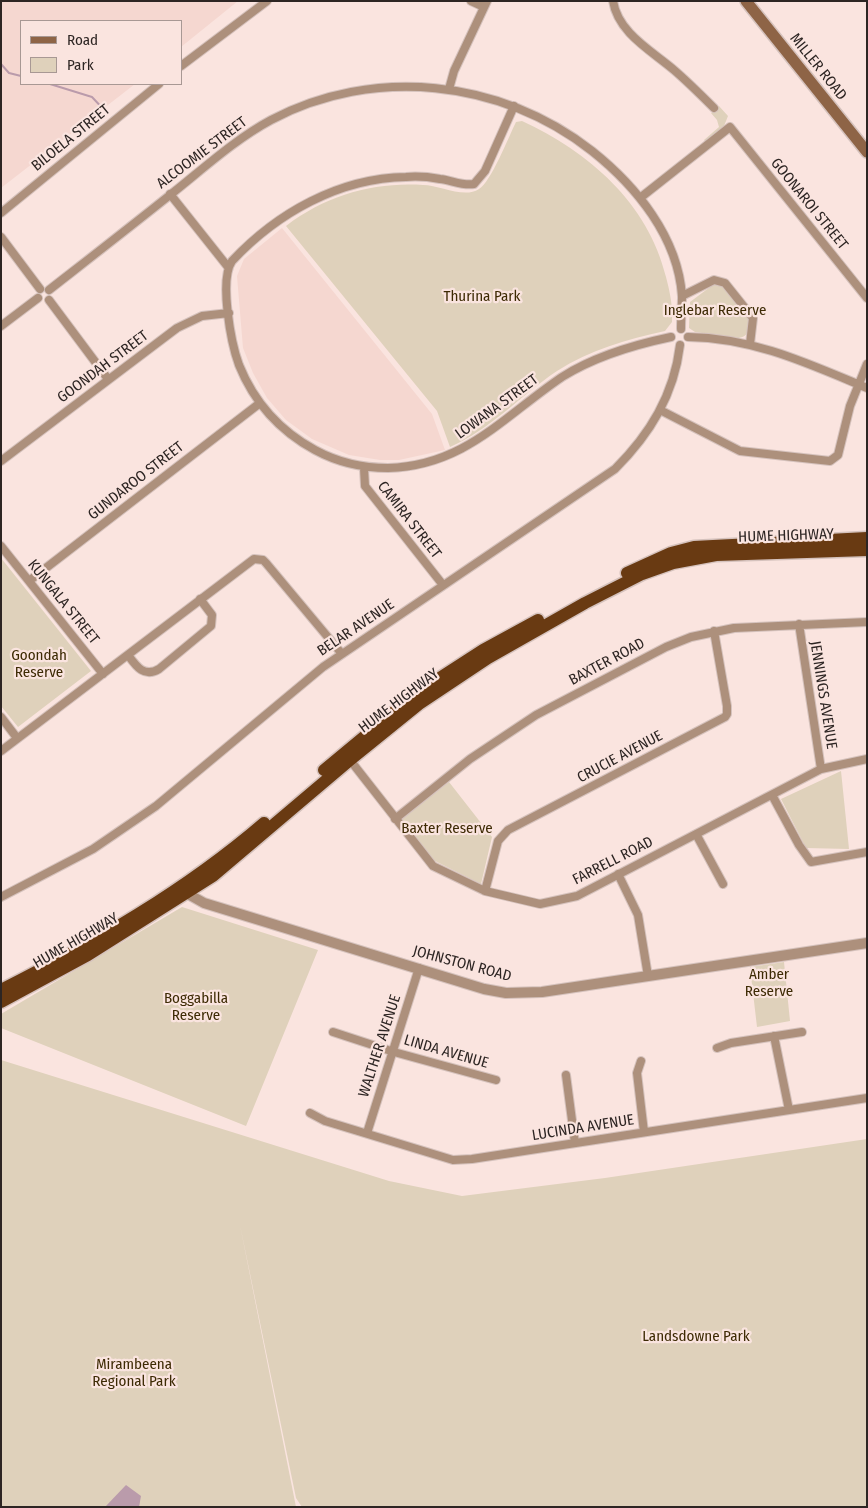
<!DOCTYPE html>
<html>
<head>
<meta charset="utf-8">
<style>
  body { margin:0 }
  #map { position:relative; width:868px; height:1508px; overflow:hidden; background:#fae4df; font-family:"Fira Sans Condensed",sans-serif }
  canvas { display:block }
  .frame { position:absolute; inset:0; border:2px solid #2d2523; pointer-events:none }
  .legend { position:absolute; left:20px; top:20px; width:162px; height:65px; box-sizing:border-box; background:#fae4df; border:1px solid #a89894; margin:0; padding:6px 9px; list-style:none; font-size:15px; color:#2d2523 }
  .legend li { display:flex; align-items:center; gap:10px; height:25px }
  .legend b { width:25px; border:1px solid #a89894 }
</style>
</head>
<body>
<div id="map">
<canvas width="868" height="1508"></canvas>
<div class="frame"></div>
<ul class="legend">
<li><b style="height:6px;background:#8e6446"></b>Road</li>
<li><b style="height:14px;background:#dfd1bb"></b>Park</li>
</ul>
</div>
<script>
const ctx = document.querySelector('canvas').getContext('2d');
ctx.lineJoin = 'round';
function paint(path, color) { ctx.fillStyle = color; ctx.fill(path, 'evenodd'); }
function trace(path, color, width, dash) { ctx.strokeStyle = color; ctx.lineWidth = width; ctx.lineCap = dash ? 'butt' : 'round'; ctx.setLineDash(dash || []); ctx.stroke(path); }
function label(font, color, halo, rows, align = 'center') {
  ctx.font = font + ' "Fira Sans Condensed",sans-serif'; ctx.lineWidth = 4.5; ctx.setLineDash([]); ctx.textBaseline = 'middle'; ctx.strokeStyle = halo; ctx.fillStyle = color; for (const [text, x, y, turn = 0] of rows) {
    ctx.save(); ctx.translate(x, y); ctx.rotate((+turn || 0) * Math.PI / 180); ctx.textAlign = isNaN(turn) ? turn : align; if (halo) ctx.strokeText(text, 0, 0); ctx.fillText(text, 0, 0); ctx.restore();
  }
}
const built = new Path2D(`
  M1 1H238L181 47V21H21V84H135L1 188Z
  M282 228 432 414 445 450 399 460H380L349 455 312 439 286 420 267 398 253 373 243 348 237 276 244 259Z`);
const green = new Path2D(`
  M719 106 728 116 724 126 705 141 704 140 719 127 717 120 711 113Z
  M522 121C589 152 648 203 666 277 670 292 673 307 672 322L665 331C627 339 590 350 557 371 521 395 490 430 450 447L437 411 286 226C327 195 373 182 423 185 440 185 464 199 479 189 491 182 509 136 516 122Z
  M714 284 722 285 750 320C749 329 749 337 738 338L695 332 689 328 690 302Z
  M1 558 91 671 18 727 1 706Z
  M841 771 849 849 806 848 781 799Z
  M449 782 492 837 481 884 433 860 400 820Z
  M182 907 318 950 246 1126 1 1028V1014Z
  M784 962 790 1021 757 1027 750 967Z
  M1 1060 389 1181 462 1196 605 1178 867 1139V1507H302L296 1498 240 1225 296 1507H1Z`);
const water = new Path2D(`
  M126 1485 141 1496 139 1507H105Z`);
const stream = new Path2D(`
  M1 64 9 73 21 76
  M50 84 92 97 106 112`);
const minor = new Path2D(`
  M471 1 484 7
  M613 1C618 33 652 51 674 70 688 82 701 95 714 108
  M181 66 267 1
  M449 89 454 71 487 1
  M514 106 485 171 474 184C462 186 451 180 440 179 429 177 417 176 406 177 339 178 277 213 232 261 219 280 231 343 239 365 254 402 280 431 315 450 339 463 361 468 388 468 464 466 503 417 562 377 595 356 633 345 671 337
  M170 194 228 267
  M640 198 730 127 867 298
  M1 213 159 84
  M1 237 40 289
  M49 290C90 258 130 227 170 195 203 169 234 140 271 120 373 66 501 79 592 151 636 186 678 237 682 296 682 306 681 318 681 329
  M682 296 714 280 725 283 753 318 750 344
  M49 300 108 379
  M1 326 38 298
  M688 337C754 338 807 363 867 388
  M660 410 740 451 830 461 838 455 850 406 867 364
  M1 461 177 328 202 316 229 313
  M364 468 365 486 443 585
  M1 546 103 674
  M29 581 260 403
  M799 624 821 769
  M128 655C136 666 144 678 159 669L211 626 212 615 200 599
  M1 717 17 738
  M1 751 254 559 263 560 266 563 342 654
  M350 760 433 866 485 891 540 904 577 896 821 769 867 759
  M772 795 799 845 811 862 867 852
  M395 819 470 759 536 715 666 647 691 637 734 628 867 622
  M696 834 723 884
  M618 874 638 915 648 976
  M485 891 498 841 508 830 725 717 727 714V706L714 631
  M1 897 93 849 156 806 323 667 615 469C650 434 674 395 680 345
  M333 1032 394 1052 496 1080
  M774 1036 789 1110
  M717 1048 731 1043 802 1032
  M641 1061 637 1073 644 1132
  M566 1075 575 1143
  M310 1113 325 1121 453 1160 472 1159 867 1098
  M367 1133 419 968`);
const tertiary = new Path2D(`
  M181 890 204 903 484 989 506 993 542 992 867 943`);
const secondary = new Path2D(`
  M746 1 867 152`);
const trunk = new Path2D(`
  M627 573 671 553 694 547 867 538
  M324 770 418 692 483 650 538 620
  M1 990C94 943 185 891 264 823
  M1 1002 88 955 213 876 350 760 419 704 488 658 585 603 642 574 673 563 716 555 867 550`);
const streetNames = [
  ["MILLER ROAD",818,67,51],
  ["BILOELA STREET",71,138,-39],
  ["ALCOOMIE STREET",202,153,-37],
  ["GOONAROI STREET",809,204,51],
  ["GOONDAH STREET",103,367,-37],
  ["LOWANA STREET",497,407,-36],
  ["GUNDAROO STREET",136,481,-38],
  ["CAMIRA STREET",409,520,52],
  ["HUME HIGHWAY",786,536,-2],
  ["KUNGALA STREET",63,602,51],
  ["BELAR AVENUE",356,628,-34],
  ["BAXTER ROAD",607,662,-28],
  ["JENNINGS AVENUE",823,695,81],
  ["HUME HIGHWAY",399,701,-37],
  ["CRUCIE AVENUE",620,757,-28],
  ["FARRELL ROAD",613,861,-27],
  ["HUME HIGHWAY",76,941,-30],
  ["JOHNSTON ROAD",462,964,15],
  ["WALTHER AVENUE",380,1046,-72],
  ["LINDA AVENUE",446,1052,16],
  ["LUCINDA AVENUE",583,1128,-9]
];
const parkNames = [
  ["Thurina Park",482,297],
  ["Inglebar Reserve",715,311],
  ["Goondah",39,656],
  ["Reserve",39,673],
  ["Baxter Reserve",447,829],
  ["Amber",769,975],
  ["Reserve",769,992],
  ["Boggabilla",196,999],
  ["Reserve",196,1016],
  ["Landsdowne Park",696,1337],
  ["Mirambeena",134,1365],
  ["Regional Park",134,1382]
];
paint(built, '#f5d7d0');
paint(green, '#dfd1bb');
paint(water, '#ba9bab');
trace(stream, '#ba9bab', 2);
trace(minor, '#d5c2bd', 10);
trace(tertiary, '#d5c2bd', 12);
trace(secondary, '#d5c2bd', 14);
trace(trunk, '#d5c2bd', 15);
trace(minor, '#ad907c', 8);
trace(tertiary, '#ad907c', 10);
trace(secondary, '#8e6446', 11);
trace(trunk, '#693a12', 12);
label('15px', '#2d2523', '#fae4df', streetNames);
label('15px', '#3d2a04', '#fae4df', parkNames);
</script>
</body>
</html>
